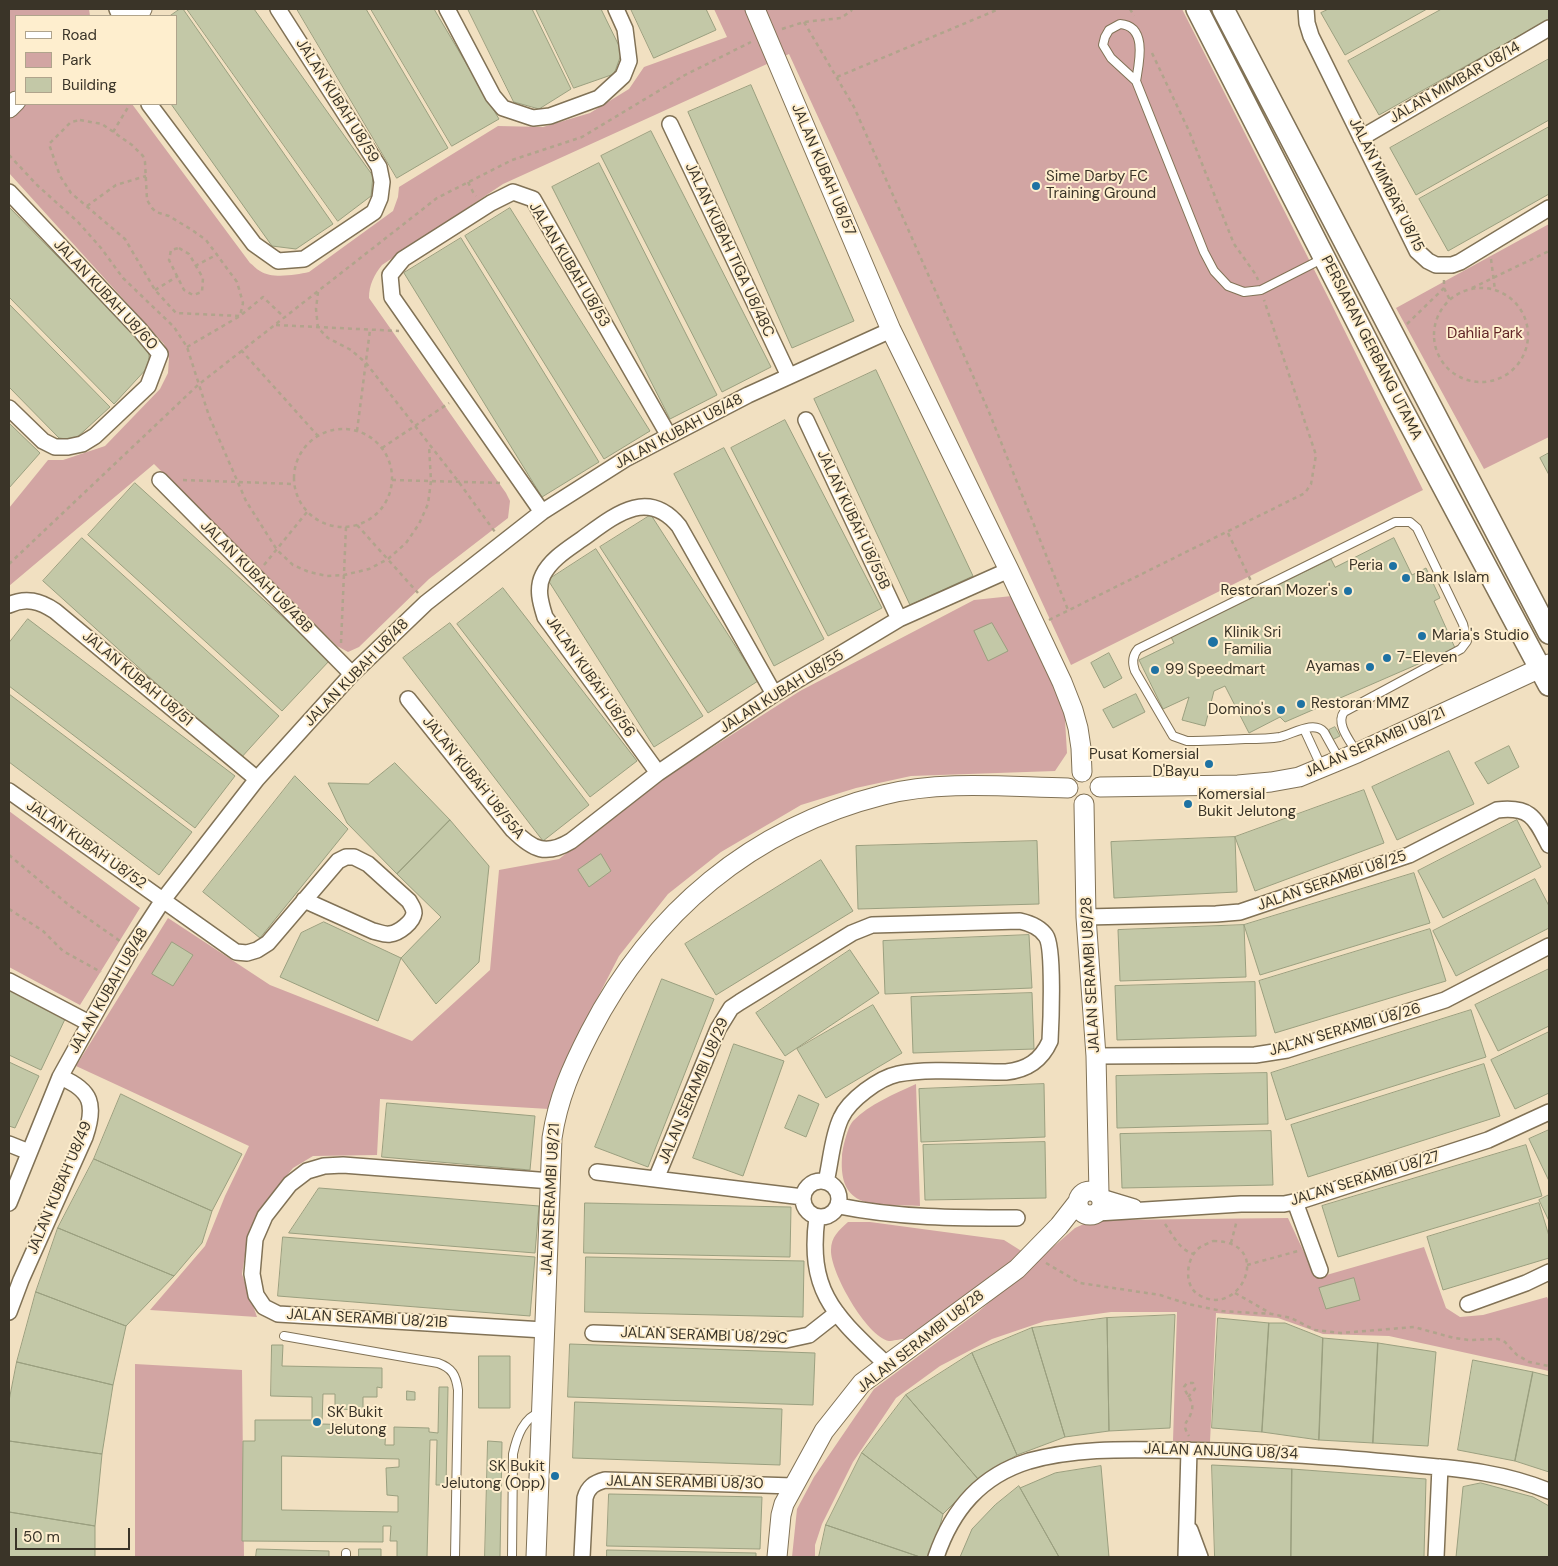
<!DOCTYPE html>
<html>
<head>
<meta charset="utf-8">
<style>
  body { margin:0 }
  #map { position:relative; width:1558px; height:1566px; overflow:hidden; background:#f1e0c1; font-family:"DM Sans",sans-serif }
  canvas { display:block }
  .frame { position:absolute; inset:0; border:10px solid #3a3428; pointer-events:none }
  .legend { position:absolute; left:15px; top:15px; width:162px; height:90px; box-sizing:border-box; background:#feeece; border:1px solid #b0a48c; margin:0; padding:6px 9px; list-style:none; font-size:15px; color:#3a3428 }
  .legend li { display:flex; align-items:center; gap:10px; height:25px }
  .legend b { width:25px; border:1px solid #b0a48c }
  .scale { position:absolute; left:15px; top:1528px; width:115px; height:22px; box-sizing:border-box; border:2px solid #3a3428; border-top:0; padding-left:6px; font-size:15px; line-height:18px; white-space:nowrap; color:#3a3428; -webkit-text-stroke:4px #feeece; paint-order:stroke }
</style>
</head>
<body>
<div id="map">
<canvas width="1558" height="1566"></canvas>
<div class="frame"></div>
<ul class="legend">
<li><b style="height:6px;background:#fff"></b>Road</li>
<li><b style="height:14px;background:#d2a5a3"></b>Park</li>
<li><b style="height:14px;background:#c3c8a7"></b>Building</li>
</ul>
<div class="scale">50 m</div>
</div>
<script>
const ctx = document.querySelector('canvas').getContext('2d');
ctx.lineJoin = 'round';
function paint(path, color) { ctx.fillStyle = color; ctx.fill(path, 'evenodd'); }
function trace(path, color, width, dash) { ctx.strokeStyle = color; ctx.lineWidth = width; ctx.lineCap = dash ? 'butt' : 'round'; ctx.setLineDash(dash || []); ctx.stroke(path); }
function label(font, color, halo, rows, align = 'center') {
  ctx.font = font + ' "DM Sans",sans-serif'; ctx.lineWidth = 4; ctx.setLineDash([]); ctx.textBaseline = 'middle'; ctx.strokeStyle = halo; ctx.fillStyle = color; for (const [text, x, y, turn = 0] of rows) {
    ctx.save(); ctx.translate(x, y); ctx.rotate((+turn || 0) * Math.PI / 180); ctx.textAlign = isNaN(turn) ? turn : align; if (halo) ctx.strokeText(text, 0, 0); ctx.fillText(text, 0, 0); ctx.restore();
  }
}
const green = new Path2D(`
  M9 9H89L90 16H16V104H132L250 263C253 265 256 269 260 271 272 279 295 275 309 272L393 211 398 197 399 187 498 126 543 127 590 113 629 89 644 67 727 37 714 9H1182L1329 299 1423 490 1071 665 789 54 503 184 382 265C374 275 369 285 369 298L506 493 510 501 508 518 429 579 359 647 348 652 337 646 154 464 9 586V508L48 460H63L105 446 160 389 168 373 169 358 164 344 9 173Z
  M1549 224V437L1484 469 1396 308Z
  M1012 596 1064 703 1067 753 1055 771 911 776 856 788 801 805 721 852 668 894 619 956 582 1028 549 1109 380 1099 377 1155 313 1156 293 1168 266 1201 248 1236 242 1274 257 1317 150 1310 205 1246 225 1196 249 1146 76 1066 168 918 270 985 412 1041 490 970 499 870 559 859 658 782 800 691 974 600Z
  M9 811 140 908 80 1005 9 967Z
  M916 1084 920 1206C880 1204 838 1213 842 1157 842 1149 848 1126 853 1121 869 1104 895 1094 916 1084Z
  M1288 1218 1316 1278 1424 1247 1446 1308 1460 1317 1483 1315 1547 1297 1549 1301V1371L1389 1336 1323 1334 1278 1318 1216 1313 1210 1442 1173 1441 1177 1312H1111L1045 1321 992 1339 940 1366 896 1398 853 1462 822 1524 815 1545V1557H792L797 1509 814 1477 874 1389 978 1312 1075 1228 1086 1223 1105 1220Z
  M848 1222H870L1004 1240 1023 1252 1008 1265 904 1339C900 1339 893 1341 889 1341 867 1337 830 1272 831 1250 831 1237 839 1230 848 1222Z
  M135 1364 242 1370 244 1557H135Z`);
const building = new Path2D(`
  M180 9H183L333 224 296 249 272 246 171 104H176V16H170Z
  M187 9H254L373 176 371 196 338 221Z
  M297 9H366L448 148 397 178Z
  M371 9H434L499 119 452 146Z
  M468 9H532L571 89 539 109 514 102Z
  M536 9H601L622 52 614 74 574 88Z
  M631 9H706L716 30 654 58Z
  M1329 9H1427L1345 55 1321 13Z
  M1442 9H1549V19L1379 115 1348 61Z
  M1549 59V120L1416 195 1390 148Z
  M751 85 854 321 792 348 688 112Z
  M1549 127V194L1448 251 1419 199Z
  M651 131 771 367 722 392 601 156Z
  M599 163 717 395 670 419 552 187Z
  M9 207 149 350V366L114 404 9 297Z
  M510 208 650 431 604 459 465 236Z
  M461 238 599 462 542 497 404 273Z
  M9 304 110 407 74 440 59 438 9 387Z
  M876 370 973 576 910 605 814 399Z
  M785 420 882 608 828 636 731 448Z
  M9 423 40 453 9 488Z
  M724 448 824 639 774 666 674 474Z
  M1549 453V475L1540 458Z
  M135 483 330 660 282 711 88 535Z
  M651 515 758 681 708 713 600 547Z
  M82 538 279 716 240 759 43 581Z
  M1394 538 1412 575 1426 568 1440 598 1434 601 1455 648 1285 722 1280 717 1249 733 1225 686 1214 691 1205 726 1182 720 1189 697 1163 709 1139 660 1174 643 1171 637 1331 559 1335 567Z
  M596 549 703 716 654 747 548 580Z
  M503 588 637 761 590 797 457 624Z
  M28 619 235 776 195 828 9 686V643Z
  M450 623 589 805 543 841 403 658Z
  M992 623 1008 651 988 661 974 631Z
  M1109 653 1122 678 1104 688 1091 663Z
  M9 694 192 832 159 875 9 762Z
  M1136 694 1145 712 1113 728 1103 710Z
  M1335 727 1340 736 1332 740 1329 730Z
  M1509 746 1519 767 1488 784 1475 763Z
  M1449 751 1474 804 1397 840 1372 787Z
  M395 763 450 820 397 874 347 823 328 783 368 784Z
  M295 776 348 829 260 938 203 892Z
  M1364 790 1384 843 1255 891 1235 837Z
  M450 820 489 866 479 962 436 1004 401 958 441 917 397 874Z
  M1517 820 1541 867 1443 918 1418 871Z
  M1235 837 1237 892 1114 898 1111 842Z
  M1037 841 1039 904 858 909 856 846Z
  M601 854 611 871 589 887 578 870Z
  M821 860 853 911 716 995 685 944Z
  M1414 873 1430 923 1260 975 1244 925Z
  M1535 879 1549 906V928L1456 976 1433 931Z
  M324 922 401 958 378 1021 280 977 301 933Z
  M1244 925 1246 977 1120 981 1118 930Z
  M1430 929 1446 981 1275 1033 1259 981Z
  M1029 935 1032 988 885 994 883 941Z
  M172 942 193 955 173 986 152 974Z
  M850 950 879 993 785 1056 756 1013Z
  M1549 969V1026L1498 1051 1475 1005Z
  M662 979 714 999 648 1167 595 1147Z
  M1255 982 1256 1036 1117 1040 1115 986Z
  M9 990 66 1017 41 1070 9 1055Z
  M1032 993 1034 1049 913 1053 911 997Z
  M873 1005 902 1053 826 1098 797 1049Z
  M1471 1010 1486 1057 1286 1120 1271 1073Z
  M1549 1032V1093L1515 1109 1491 1060Z
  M734 1044 784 1061 743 1176 693 1158Z
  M9 1062 39 1076 15 1128 9 1126Z
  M1484 1064 1500 1116 1308 1177 1291 1125Z
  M1267 1073 1268 1124 1117 1128 1116 1076Z
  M1044 1084 1045 1137 921 1142 919 1089Z
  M121 1094 242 1154 212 1211 94 1159Z
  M799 1095 819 1104 806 1137 785 1128Z
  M387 1103 535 1116 530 1170 382 1157Z
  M1549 1130V1181L1529 1139Z
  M1271 1131 1273 1185 1122 1188 1120 1134Z
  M1045 1142 1046 1198 925 1200 923 1145Z
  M1526 1145 1542 1196 1338 1257 1322 1206Z
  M94 1159 212 1211 202 1243 174 1276 58 1228Z
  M319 1188 539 1206 535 1253 289 1233Z
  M1549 1195V1221L1539 1200Z
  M585 1203 791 1207 790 1257 584 1253Z
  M1539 1203 1549 1236V1258L1443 1290 1427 1237Z
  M58 1228 174 1276 126 1326 36 1292Z
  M283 1237 535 1257 530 1316 278 1296Z
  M586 1257 804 1261 803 1317 585 1312Z
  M1354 1278 1360 1300 1326 1309 1319 1288Z
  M36 1292 126 1326 113 1385 17 1362Z
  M1175 1315 1170 1428 1109 1431 1107 1318Z
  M1107 1318 1109 1431 1065 1437 1032 1328Z
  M1218 1318 1269 1323 1262 1432 1212 1428Z
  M1269 1323H1285L1323 1338 1319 1440 1262 1432Z
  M1032 1328 1065 1437 1017 1455 972 1353Z
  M1323 1338 1378 1343 1373 1443 1319 1440Z
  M1378 1343 1436 1352 1428 1446 1373 1443Z
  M570 1344 815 1353 813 1405 568 1397Z
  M272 1345H283L282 1366 382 1368V1388L377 1387V1397H363V1410L335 1409V1394H323L322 1424 386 1426 385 1445H394V1427L429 1428V1432L438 1433 439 1387H448L446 1485H436L437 1440H430L427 1557H397V1541H390L391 1526H383V1542L242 1541 243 1441H255V1420H312V1397L271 1396ZM282 1456 399 1459V1467L386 1468 387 1495 398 1496V1512L282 1510Z
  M972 1353 1017 1455 978 1479 906 1395Z
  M479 1356H510V1408H479Z
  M1473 1360 1533 1372 1515 1461 1458 1450Z
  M17 1362 113 1385 102 1454 9 1441V1401Z
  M1533 1372 1549 1376V1472L1515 1461Z
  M407 1391 415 1392V1400H407Z
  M906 1395 978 1479 943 1514 862 1453Z
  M575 1402 782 1409 780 1465 573 1458Z
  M9 1441 102 1454 95 1526 9 1512Z
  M488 1441 502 1442 500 1557H485Z
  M862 1453 943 1514 932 1557H920L826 1525Z
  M1212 1465 1292 1469 1291 1557H1215Z
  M1101 1466 1109 1557H1059L1020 1488 1055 1473Z
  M1292 1469 1426 1479 1424 1557H1291Z
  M1481 1483 1533 1497 1549 1506V1557H1456L1463 1487Z
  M1019 1486 1059 1557H960L972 1529 995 1505Z
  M609 1494 762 1497 760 1549 607 1546Z
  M9 1512 95 1526V1557H9Z
  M826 1525 920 1557H819Z
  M257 1549 329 1551V1557H256Z
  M359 1549H381V1557H359Z
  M607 1550 756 1553V1557H607Z`);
const path = new Path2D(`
  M1130 9 1134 16
  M804 22 854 107 989 412 1068 610
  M782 29 804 22 841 18 851 11 852 9
  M1152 53 1189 131 1234 244 1256 275 1258 280
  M837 77 999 9
  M80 120 102 124 132 145 143 156 145 162 147 200 152 208 156 212 169 216 192 230 206 240 237 282 243 303 240 316 176 313 155 290 125 239 71 193 60 176 49 144 71 122Z
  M113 132 130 104
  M9 155 37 185 78 222 101 248 123 278 174 327 187 347 209 416 246 501 277 550 293 565 309 572 327 576 344 575 369 569 388 559 406 543 419 524 428 504 431 481 429 446
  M468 182 473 192 476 196
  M87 206 116 185 146 176
  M179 248 189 254 203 278 202 292 193 295 184 290 169 260 171 250Z
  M1491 259 1495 290
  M195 266 218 254
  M1444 280V288L1450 300
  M1434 335a47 47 0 1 1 94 0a47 47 0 1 1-94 0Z
  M1472 288 1549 251
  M155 290 178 276
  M318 292 316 309 318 328 328 338 351 350 366 363 458 481 495 532
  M1407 324 1444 288
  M276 325 399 331
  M187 347 240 316 263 297 284 317
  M241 350 318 436
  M294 478a49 49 0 1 1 98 0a49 49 0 1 1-98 0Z
  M357 431 370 330
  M382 448 449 403
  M183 480 294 484
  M392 480 503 483
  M357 525 418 593
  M1228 533 1251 581
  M9 564 198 385 437 198 512 160 582 137 685 75 751 42
  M264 565 307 512
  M1049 620 1305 493 1311 484 1316 455 1264 300
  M341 643 346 527
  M9 855 70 906 120 941
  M9 909 43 931 63 951 101 972
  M1165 1224C1173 1235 1179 1250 1194 1254
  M1213 1241C1276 1241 1240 1320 1199 1295 1183 1286 1186 1258 1199 1248 1203 1245 1209 1243 1213 1241Z
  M1231 1243 1237 1220
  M1046 1263 1080 1283 1160 1295 1188 1304 1222 1311 1272 1314 1291 1318 1315 1330 1341 1333 1414 1327 1454 1338 1469 1340 1498 1339 1505 1342 1517 1355 1529 1362 1549 1366
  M1247 1265 1298 1251
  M1235 1293 1270 1313
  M1188 1397 1195 1389 1193 1383H1187L1184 1387C1186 1395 1194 1401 1192 1410 1189 1423 1180 1422 1189 1436`);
const service = new Path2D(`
  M1136 81C1139 63 1148 26 1120 24L1109 30 1105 37 1103 45 1111 58 1136 81 1204 252 1214 271 1228 286 1244 292 1261 290 1322 259
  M1304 729 1322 768
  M1339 759 1324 732C1314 720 1293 734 1280 737 1269 739 1257 739 1245 739 1226 740 1206 741 1187 741L1173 736 1135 671C1132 663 1132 656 1138 649L1395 522H1410L1417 528 1463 624 1467 641 1461 649 1344 712C1335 724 1351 742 1357 753
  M284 1336 438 1363C452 1368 456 1375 458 1390L455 1557
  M346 1557V1553
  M512 1557 513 1454C517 1436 523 1418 542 1411`);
const minor = new Path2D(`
  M117 9 120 16
  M447 9 493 96 503 108 533 118 550 116 599 98 623 76 629 61 625 29 616 9
  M1306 9 1307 23 1311 36 1417 251 1428 261 1436 265H1452L1460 262 1549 208
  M149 104 254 244 278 261 304 259 374 212 380 198 382 182 379 167 278 9
  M670 124 789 376
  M1361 138 1549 28
  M9 192 140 330 160 354 148 386 95 436 82 444 68 447H55L43 441 9 408
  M806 420 899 619
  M160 480 352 674
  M542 512 392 297 390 275 403 259 491 203 513 192 533 199 669 436
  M9 605C26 597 40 601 55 611L257 779
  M408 699 513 830C533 850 546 856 571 841L658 773 774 694 899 619 1009 570
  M658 773 545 617C541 604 536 589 543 575 551 559 568 549 582 539 614 516 647 487 679 526L774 694
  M9 791 236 952 247 953 257 950 268 943 338 861 346 857H354L368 864 409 901C411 905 414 908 414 913 413 922 399 933 390 934 384 935 379 932 373 931L304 900
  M1086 917 1216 914 1240 912 1409 855 1497 810C1531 806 1535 818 1549 845
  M9 981 89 1023
  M1096 1056 1255 1055 1287 1050 1445 1000 1549 946
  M9 1144 29 1152
  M597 1172 803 1197
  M656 1179 718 1029 731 1008 740 1002 852 933 872 925 1020 921C1029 923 1040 927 1046 936 1054 947 1051 1023 1050 1041 1041 1061 1027 1070 1006 1072 974 1072 928 1068 898 1074 879 1078 849 1100 841 1118 832 1137 831 1161 826 1182
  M803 1199a18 18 0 1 1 36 0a18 18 0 1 1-36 0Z
  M1101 1197 1134 1207
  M1295 1202 1320 1270
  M9 1203 60 1077 131 949 163 900 257 779 352 674 426 603 542 512 627 458 669 436 748 395 891 330
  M839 1206C898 1218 957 1218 1017 1218
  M1097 1213 1241 1204H1284L1303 1200 1488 1140 1549 1112
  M817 1217C807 1294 836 1316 887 1365
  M1468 1304 1526 1283 1549 1272
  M9 1312 21 1280 85 1137C96 1105 92 1090 60 1077
  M544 1330 278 1314 264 1307 256 1295 252 1274 255 1239 265 1216 290 1184 307 1171 324 1166 343 1165 551 1181
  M593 1333 786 1340 809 1335 837 1313
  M1190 1530 1200 1557
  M582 1557 585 1498C588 1487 594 1483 605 1480L793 1486
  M936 1557C952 1510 980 1476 1029 1461 1072 1449 1120 1449 1164 1450 1218 1450 1272 1453 1326 1457 1356 1459 1387 1462 1417 1465 1464 1469 1504 1473 1549 1491
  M1186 1557 1189 1450
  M1436 1557 1440 1467`);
const tertiary = new Path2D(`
  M755 9 891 330 1009 570 1062 682 1073 710 1078 728 1081 748 1082 772
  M130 16 142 9
  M9 108 16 101
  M1100 787 1238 785 1271 782 1299 777 1357 753 1549 664
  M1084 804 1086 917 1096 1056 1099 1194
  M1078 1203a12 12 0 1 1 24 0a12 12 0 1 1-24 0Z
  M536 1557 552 1138C558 1098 572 1067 590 1032 652 912 752 828 883 795 943 780 1007 787 1068 788
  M777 1557 781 1515 784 1504 824 1431 862 1383 1017 1269 1059 1226 1077 1203`);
const secondary = new Path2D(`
  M1197 9 1395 396 1549 685
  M1223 9 1549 633`);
const markers = [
  [1036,186,5,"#1e72a3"],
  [1393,566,5,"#1e72a3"],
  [1406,578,5,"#1e72a3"],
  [1348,591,5,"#1e72a3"],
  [1422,636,5,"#1e72a3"],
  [1213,642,6,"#1e72a3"],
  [1387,658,5,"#1e72a3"],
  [1370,667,5,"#1e72a3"],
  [1155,670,5,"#1e72a3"],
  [1301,704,5,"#1e72a3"],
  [1281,710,5,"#1e72a3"],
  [1209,764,5,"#1e72a3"],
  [1188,804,5,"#1e72a3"],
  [317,1422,5,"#1e72a3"],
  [555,1476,5,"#1e72a3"]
];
const streetNames = [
  ["JALAN MIMBAR U8/14",1455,83,-30],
  ["JALAN KUBAH U8/59",337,101,58],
  ["JALAN KUBAH U8/57",823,170,67],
  ["JALAN MIMBAR U8/15",1386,185,63],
  ["JALAN KUBAH TIGA U8/48C",729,250,65],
  ["JALAN KUBAH U8/53",569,265,59],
  ["JALAN KUBAH U8/60",105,295,47],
  ["PERSIARAN GERBANG UTAMA",1371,348,63],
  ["JALAN KUBAH U8/48",679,432,-28],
  ["JALAN KUBAH U8/55B",853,520,65],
  ["JALAN KUBAH U8/48B",256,577,45],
  ["JALAN KUBAH U8/48",357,673,-46],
  ["JALAN KUBAH U8/56",590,677,55],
  ["JALAN KUBAH U8/51",137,679,40],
  ["JALAN KUBAH U8/55",782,692,-32],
  ["JALAN SERAMBI U8/21",1375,743,-24],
  ["JALAN KUBAH U8/55A",473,778,51],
  ["JALAN KUBAH U8/52",86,845,35],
  ["JALAN SERAMBI U8/25",1332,881,-19],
  ["JALAN SERAMBI U8/28",1091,975,-93],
  ["JALAN KUBAH U8/48",109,991,-60],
  ["JALAN SERAMBI U8/26",1345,1030,-16],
  ["JALAN SERAMBI U8/29",694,1091,-67],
  ["JALAN SERAMBI U8/27",1365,1179,-17],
  ["JALAN KUBAH U8/49",60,1188,-67],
  ["JALAN SERAMBI U8/21",551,1199,-87],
  ["JALAN SERAMBI U8/21B",367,1319,3],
  ["JALAN SERAMBI U8/29C",704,1336,2],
  ["JALAN SERAMBI U8/28",921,1342,-38],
  ["JALAN ANJUNG U8/34",1221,1452,2],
  ["JALAN SERAMBI U8/30",685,1483,1]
];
const poiNames = [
  ["Sime Darby FC",1046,177],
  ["Training Ground",1046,194],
  ["Peria",1383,566,"right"],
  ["Bank Islam",1416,578],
  ["Restoran Mozer's",1338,591,"right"],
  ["Klinik Sri",1224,633],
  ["Familia",1224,650],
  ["Maria's Studio",1432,636],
  ["7-Eleven",1397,658],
  ["Ayamas",1360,667,"right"],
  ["99 Speedmart",1165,670],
  ["Restoran MMZ",1311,704],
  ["Domino's",1271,710,"right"],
  ["Pusat Komersial",1199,755,"right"],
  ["D'Bayu",1199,772,"right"],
  ["Komersial",1198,795],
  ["Bukit Jelutong",1198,812],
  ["SK Bukit",327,1413],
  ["Jelutong",327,1430],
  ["SK Bukit",545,1467,"right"],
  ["Jelutong (Opp)",545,1484,"right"]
];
const parkNames = [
  ["Dahlia Park",1485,334]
];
paint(green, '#d2a5a3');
paint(building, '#c3c8a7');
trace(building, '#9a9f7f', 1);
trace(service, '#817256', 10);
trace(minor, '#817256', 18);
trace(tertiary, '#817256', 21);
trace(secondary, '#817256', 24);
trace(path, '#b1a48c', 2.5, [4, 4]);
trace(service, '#fff', 8);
trace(minor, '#fff', 15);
trace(tertiary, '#fff', 19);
trace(secondary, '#fff', 21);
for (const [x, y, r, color] of markers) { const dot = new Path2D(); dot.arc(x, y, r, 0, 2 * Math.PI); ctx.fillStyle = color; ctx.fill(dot); trace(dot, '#feeece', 2); }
label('15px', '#3a3428', '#feeece', streetNames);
label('15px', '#3a3428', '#feeece', poiNames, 'left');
label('15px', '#612527', '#feeece', parkNames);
</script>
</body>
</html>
